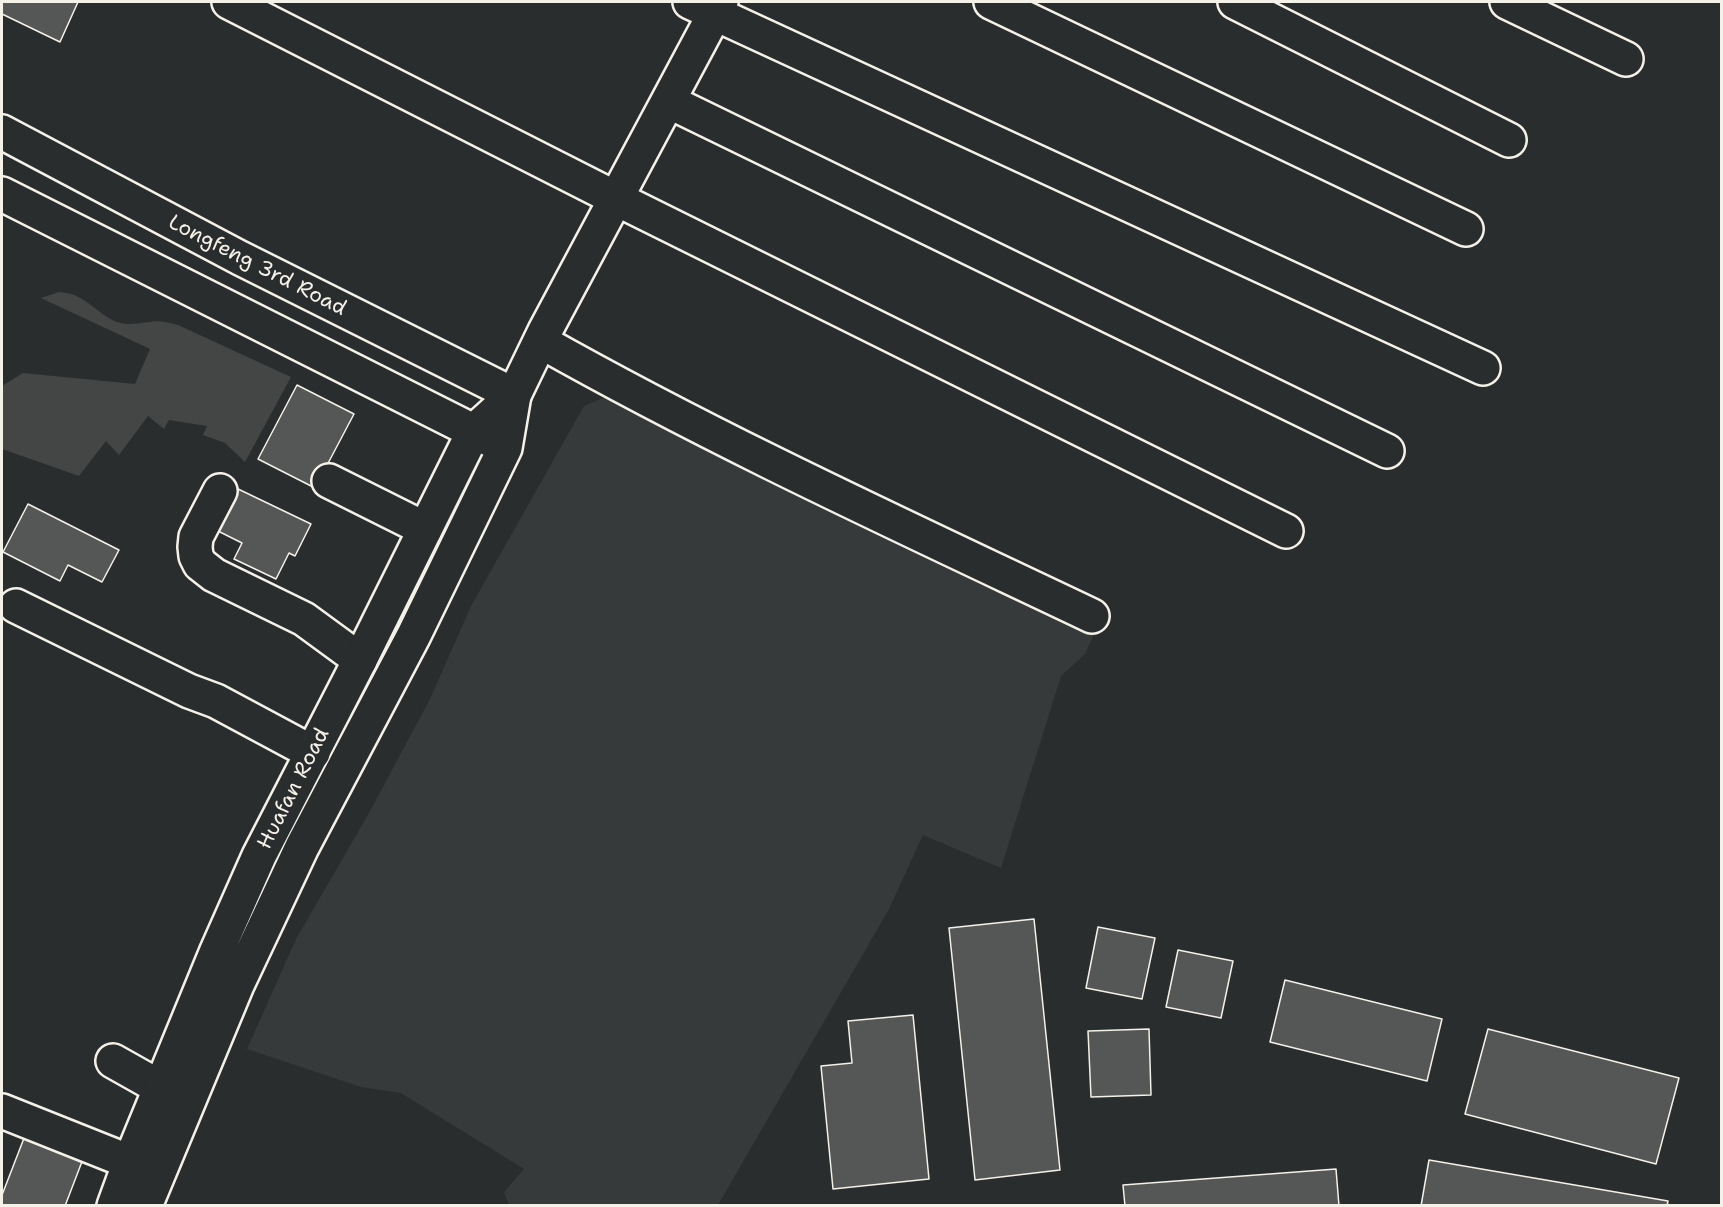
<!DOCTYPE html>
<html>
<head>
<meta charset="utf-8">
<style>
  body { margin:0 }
  #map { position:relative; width:1723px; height:1207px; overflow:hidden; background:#2a2d2e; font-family:"Shantell Sans",sans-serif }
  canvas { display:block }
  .frame { position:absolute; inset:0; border:3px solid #f4f1e8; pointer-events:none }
</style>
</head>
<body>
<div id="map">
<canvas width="1723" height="1207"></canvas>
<div class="frame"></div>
</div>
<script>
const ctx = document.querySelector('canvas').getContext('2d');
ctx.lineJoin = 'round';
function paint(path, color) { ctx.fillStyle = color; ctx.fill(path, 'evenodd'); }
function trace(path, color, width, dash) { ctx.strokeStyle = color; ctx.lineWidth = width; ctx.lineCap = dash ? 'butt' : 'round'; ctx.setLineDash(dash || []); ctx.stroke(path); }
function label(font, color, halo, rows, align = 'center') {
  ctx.font = font + ' "Shantell Sans",sans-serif'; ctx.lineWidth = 4.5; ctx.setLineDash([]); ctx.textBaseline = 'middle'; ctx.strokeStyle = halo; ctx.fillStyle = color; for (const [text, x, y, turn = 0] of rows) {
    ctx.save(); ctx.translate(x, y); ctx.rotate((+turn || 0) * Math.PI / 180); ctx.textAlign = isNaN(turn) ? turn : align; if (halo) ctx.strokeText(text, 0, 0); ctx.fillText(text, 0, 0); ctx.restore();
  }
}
const built = new Path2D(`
  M612 394 1094 635 1085 654 1061 676 1001 868 923 835 889 909 718 1205H509L504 1192 524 1169 401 1093 361 1087 247 1049 296 939 369 813 430 699 471 606 584 406Z`);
const green = new Path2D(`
  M59 292C85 293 95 313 117 322 129 326 138 323 150 322 159 320 169 323 178 325L291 377 245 462 225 443 203 435 207 426 169 420 164 429 148 416 119 455 106 441 79 476 2 449V386L23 373 135 384 150 349 41 298Z`);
const building = new Path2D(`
  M2 2H78L60 42 2 14Z
  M297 385 354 414 315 488 258 459Z
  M236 488 311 524 295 556 289 553 276 579 234 559 242 543 216 530Z
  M28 504 119 550 102 582 68 565 60 581 3 552Z
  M1034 919 1060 1170 975 1180 949 928Z
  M1098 927 1155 938 1142 999 1086 988Z
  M1178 950 1233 961 1221 1018 1166 1007Z
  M1285 980 1442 1019 1427 1081 1270 1042Z
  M913 1015 929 1179 833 1189 821 1066 852 1063 848 1021Z
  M1149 1029 1151 1095 1091 1097 1088 1031Z
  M1488 1029 1679 1078 1656 1164 1465 1114Z
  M26 1133 83 1159 65 1206H2V1195Z
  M1429 1160 1668 1201 1667 1206H1421Z
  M1336 1169 1339 1206H1125L1123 1185Z`);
const minor = new Path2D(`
  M229 2 615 198 1286 531
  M690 2 1483 368
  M991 2 1466 229
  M1235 2 1509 140
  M1507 2 1626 59
  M668 101 1387 451
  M540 341C719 442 907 528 1092 616
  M514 395 545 331 721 2
  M329 481 425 529
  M220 491 196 537 195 547 196 556 200 564 214 575 304 619 360 660
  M16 606 189 691 216 701 313 753
  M113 1061 161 1088
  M2 1111 130 1162`);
const major = new Path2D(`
  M2 132 240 258 514 395
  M2 194 493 441
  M114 1206 130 1162 216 953 259 856 360 660 474 431 514 395
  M145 1206 237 985 270 915 302 847 414 635 505 448 514 395`);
const streetNames = [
  ["Longfeng 3rd Road",257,266,27],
  ["Huafan Road",294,789,-63]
];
paint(built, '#373a3a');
paint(green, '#444645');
paint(building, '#555756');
trace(building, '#f4f1e8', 1.5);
trace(minor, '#f4f1e8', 38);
trace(major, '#f4f1e8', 38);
trace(minor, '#2a2d2e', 33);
trace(major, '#2a2d2e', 33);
label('21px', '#f4f1e8', '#2a2d2e', streetNames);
</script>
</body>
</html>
